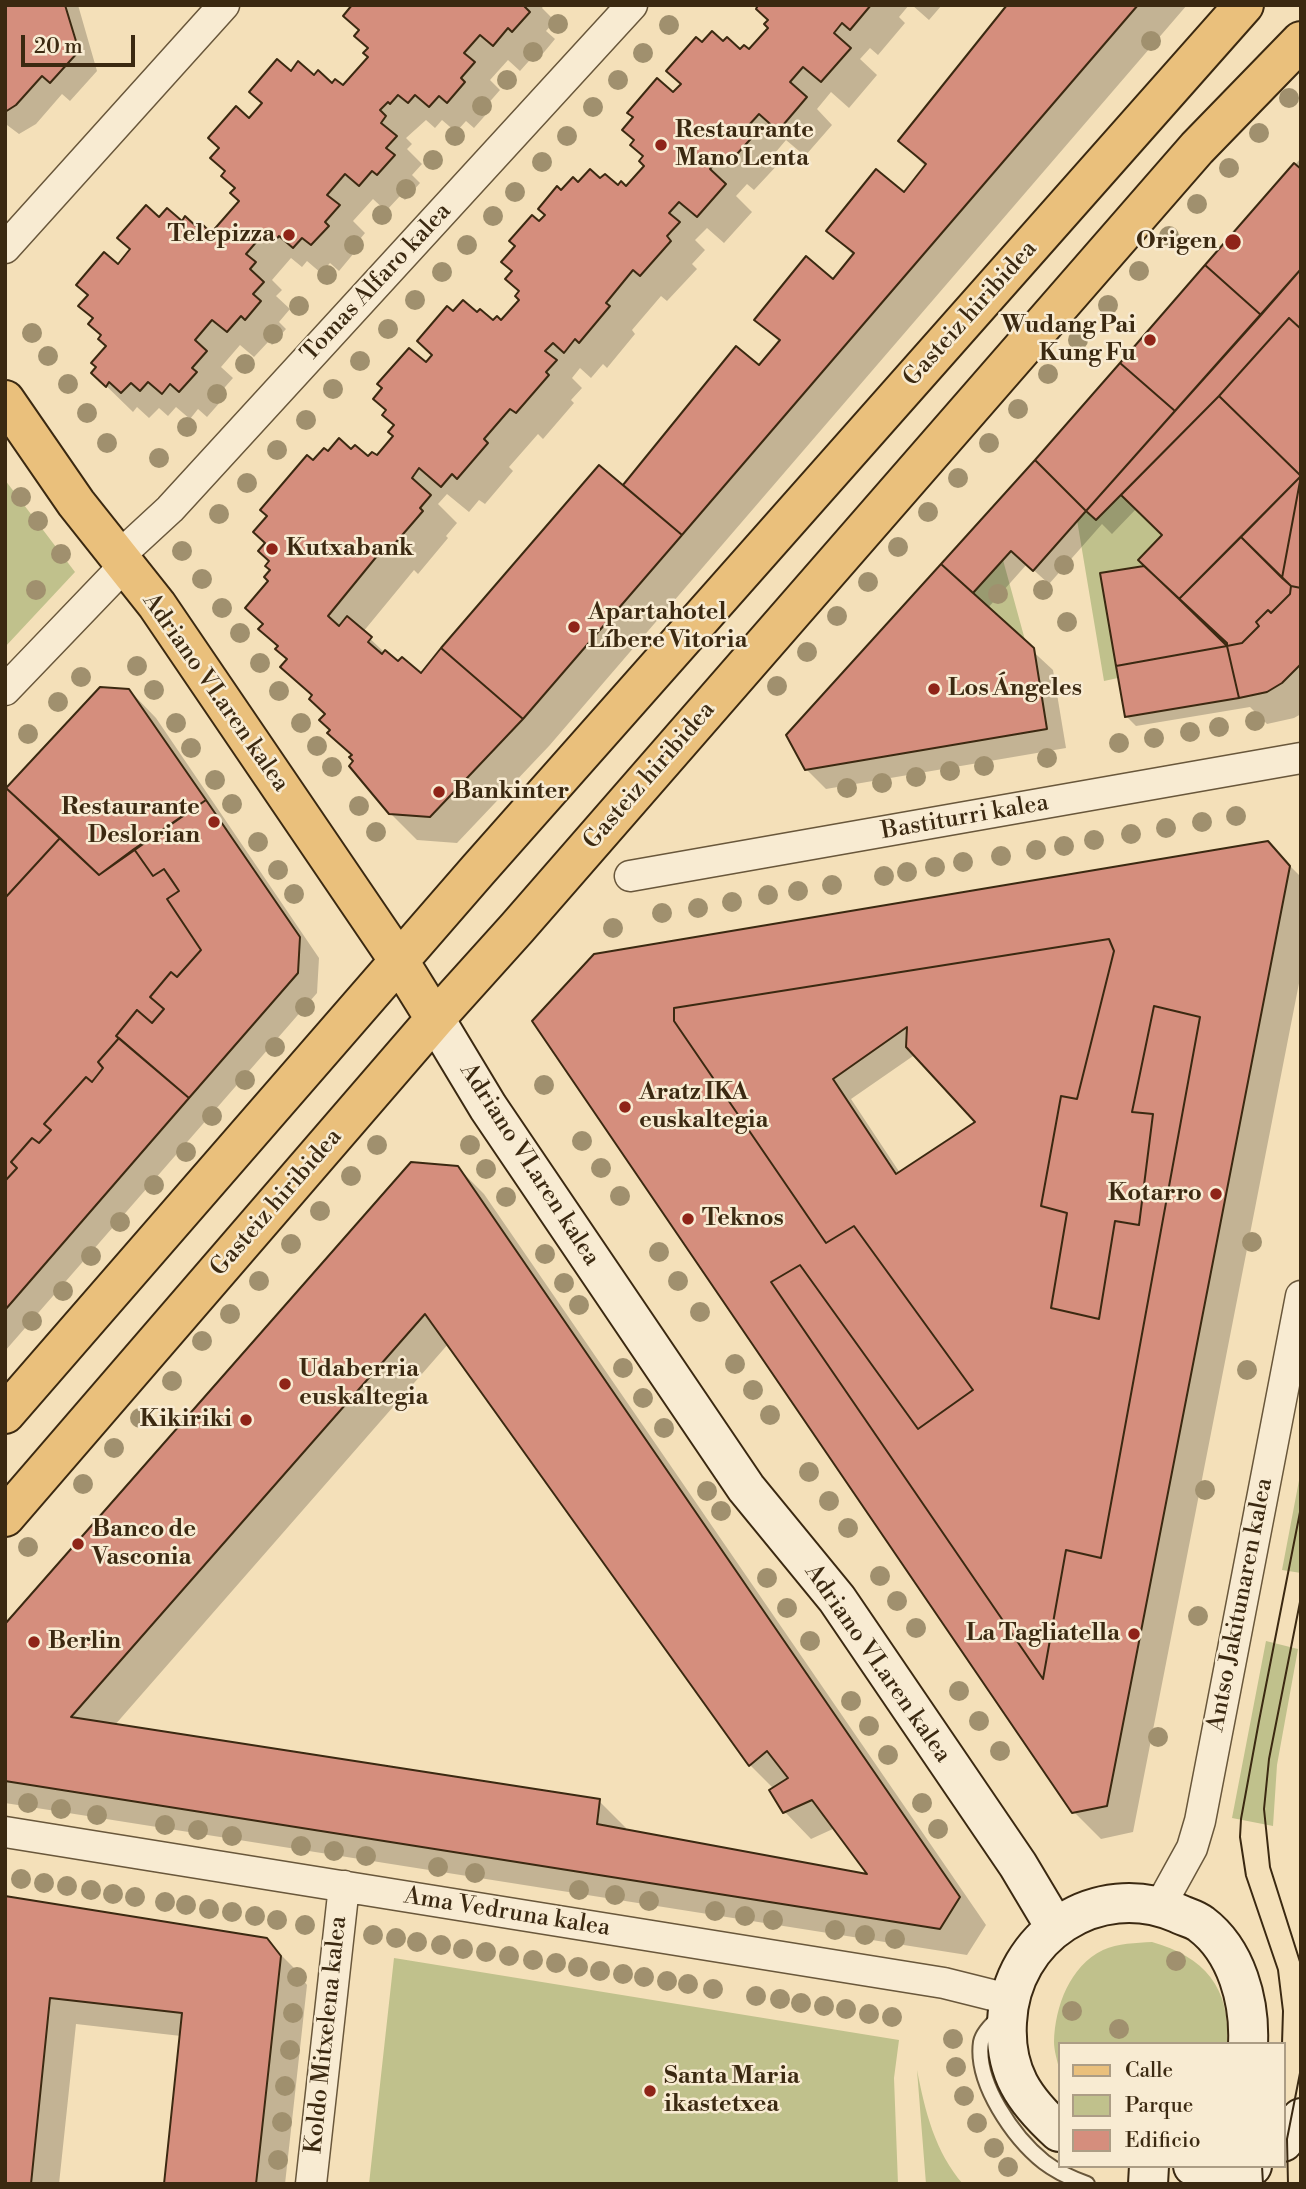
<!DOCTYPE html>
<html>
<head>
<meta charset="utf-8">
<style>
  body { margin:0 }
  #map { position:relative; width:1306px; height:2189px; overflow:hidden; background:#f4e0b9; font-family:"Libre Bodoni",serif }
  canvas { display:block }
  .frame { position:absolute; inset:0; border:7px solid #3b2911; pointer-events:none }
  .legend { position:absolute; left:1058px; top:2042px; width:228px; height:126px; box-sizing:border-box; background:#f8ebd2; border:2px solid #ac9d85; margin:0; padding:9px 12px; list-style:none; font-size:21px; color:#3b2911 }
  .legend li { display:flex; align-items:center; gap:14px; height:35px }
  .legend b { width:35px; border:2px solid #ac9d85 }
  .scale { position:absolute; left:21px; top:35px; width:114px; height:32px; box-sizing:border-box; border:4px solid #3b2911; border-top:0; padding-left:9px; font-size:21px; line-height:24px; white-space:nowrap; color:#3b2911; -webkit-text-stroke:5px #f8ebd2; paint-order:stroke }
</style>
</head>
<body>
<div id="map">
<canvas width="1306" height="2189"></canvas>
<div class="frame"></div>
<ul class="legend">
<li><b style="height:9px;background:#eac07c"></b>Calle</li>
<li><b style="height:19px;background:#c0c18c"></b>Parque</li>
<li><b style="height:19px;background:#d58e7d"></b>Edificio</li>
</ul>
<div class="scale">20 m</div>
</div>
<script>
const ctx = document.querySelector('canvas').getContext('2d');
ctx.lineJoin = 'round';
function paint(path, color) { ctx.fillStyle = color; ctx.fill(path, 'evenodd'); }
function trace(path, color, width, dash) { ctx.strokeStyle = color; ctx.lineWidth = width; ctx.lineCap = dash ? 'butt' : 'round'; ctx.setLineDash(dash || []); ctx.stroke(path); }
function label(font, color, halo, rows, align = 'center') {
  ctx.font = font + ' "Libre Bodoni",serif'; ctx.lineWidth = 5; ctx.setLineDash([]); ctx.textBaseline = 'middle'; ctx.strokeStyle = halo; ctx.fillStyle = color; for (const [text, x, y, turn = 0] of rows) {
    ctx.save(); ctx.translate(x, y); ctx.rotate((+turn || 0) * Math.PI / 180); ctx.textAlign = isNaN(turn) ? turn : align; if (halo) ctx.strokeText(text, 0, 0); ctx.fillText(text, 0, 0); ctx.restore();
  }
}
const green = new Path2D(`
  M5 480 75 572 5 647Z
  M1121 495 1162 535 1138 559 1144 566 1100 573 1118 678 1104 681 1077 520 1086 511 1096 520Z
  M1003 560 1025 640 973 593Z
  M1301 1470V1573L1282 1570Z
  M1266 1641 1298 1649 1277 1765 1273 1826 1232 1818Z
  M1152 1942C1204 1957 1231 1987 1227 2044H1059V2068C1057 2060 1054 2050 1054 2042 1055 2006 1070 1966 1103 1950 1118 1943 1136 1943 1152 1942Z
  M394 1958 899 2040 894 2078 898 2184H369Z
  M917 2070C925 2111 935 2152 963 2184H926Z`);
const shadow = new Path2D(`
  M5 5H78L97 71 70 101 62 94 36 124 19 134 7 125 5 127Z
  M353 5H544L542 8 555 21 546 31 555 39 540 57 536 53 520 71 508 60 490 80 500 90 486 106 490 110 474 128 466 121 456 132 442 120 435 128 426 120 406 138 412 144 407 149 422 164 412 175 420 183 405 200 400 196 386 211 373 199 353 221 365 233 351 250 354 253 339 271 330 263 321 273 307 261 302 267 291 258 272 280 282 290 276 296 290 309 279 322 286 329 272 345 269 341 254 357 240 345 221 367 233 378 218 395 222 400 207 417 198 409 190 419 176 407 168 416 159 408 149 418 137 407 133 412 93 373 108 347 118 266 159 219 182 223 211 235 241 201 236 189 249 120 291 73 314 77 343 87 370 57Z
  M761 5H909L899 17 905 23 878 55 870 48 860 59 877 75 849 108 831 92 817 109 832 125 805 156 786 140 775 153 782 160 754 190 747 184 736 196 752 212 724 243 707 228 695 240 705 250 692 264 697 269 667 301 661 296 632 330 635 334 607 368 603 364 591 378 580 368 572 378 582 388 571 400 574 403 543 439 538 434 509 467 513 471 485 504 479 500 469 512 447 494 438 504 457 523 446 536 448 538 418 574 414 570 363 632 385 653 421 676 623 488 736 349 760 367 780 343 757 319 833 281 854 256 829 231 904 194 926 167 900 141 1010 5H1187L549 746 457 843 417 840 390 813 352 756 329 733 332 730 326 715 313 697 282 667 289 660 261 629 265 625 272 571 267 543 313 463 328 454 352 451 368 458H377L395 436 426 365 434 356 453 314 493 323H501L521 300V292L540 224 562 193 578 184 600 180 627 188 646 166 674 95 682 85 702 45 724 44 741 52H749L770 28 769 20Z
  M912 5H942L929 20Z
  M1301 158V714L1294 718 1267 724 1250 707 1136 726 1126 716 1102 575 1148 567 1164 535 1137 508 1112 534 1102 524 1049 584 1027 564 987 609 1053 670 1066 748 826 789 806 769 1037 461Z
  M129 690 156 718 319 958 317 993 5 1351V792Z
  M1267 843 1301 877V973L1133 1832 1101 1839 1074 1812 535 1022ZM916 1054 978 1122 900 1173 851 1099Z
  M457 1167 484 1194 986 1925 967 1955 5 1803V1627ZM449 1343 750 1765 774 1789 785 1812 811 1839 835 1828 871 1876 626 1831V1828L599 1801 114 1726Z
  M5 1898 266 1940 293 1967 307 1985 285 2184H165L181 2036 76 2024 59 2184H5Z`);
const building = new Path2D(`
  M5 5H65L79 51 50 83 42 76 16 105 5 112Z
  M352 5H523L530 12 512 32 508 28 493 46 480 35 464 53 475 62 461 78 465 82 447 103 439 96 429 107 415 95 408 103 398 95 390 104 388 102 380 110 386 116 381 123 397 136 386 148 395 155 377 175 372 171 359 186 345 174 327 195 340 205 325 222 329 226 311 245 302 238 293 248 279 236 274 242 264 233 246 254 256 262 250 269 264 282 253 294 261 301 245 320 241 316 227 332 212 320 195 340 207 351 192 368 197 372 179 392 170 384 162 394 148 382 140 391 131 383 121 393 109 382 106 387 91 373 96 367 91 363 106 346 98 339 101 335 88 324 93 318 78 306 88 295 76 285 104 252 118 264 130 249 117 238 146 205 159 217 167 208 182 221 185 216 199 229 203 225 211 233 239 201 230 193 235 188 221 176 225 171 210 158 219 148 208 138 236 106 249 118 262 103 249 92 277 59 291 71 298 61 314 75 318 70 332 83 335 79 343 85 368 57 363 53 368 48 354 36 359 30 343 16Z
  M758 5H871L850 30 842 23 834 33 851 48 821 82 803 67 790 82 807 97 778 131 759 114 749 125 757 132 727 165 719 158 710 169 726 184 697 217 679 202 669 213 680 222 667 236 671 241 640 276 633 270 606 303 610 306 579 343 575 339 564 353 553 343 545 351 557 360 546 372 549 375 516 413 510 409 484 439 488 443 457 479 452 474 441 487 419 468 412 478 431 495 420 508 423 511 391 548 386 545 328 616 339 626 347 616 372 637 368 642 382 654 385 650 398 661 402 657 421 673 441 648 523 719 430 817 389 814 349 766 353 761 349 757 352 755 327 733 330 730 319 720 325 714 309 699 312 695 280 667 287 659 275 649 278 646 258 629 263 624 245 608 268 581 264 577 270 570 265 566 269 561 258 551 265 543 253 532 267 516 260 510 307 455 313 460 324 448 328 451 339 438 351 449 355 445 368 456 372 452 377 455 393 436 388 432 394 425 382 415 386 410 373 399 382 388 377 384 409 348 426 362 432 355 417 341 447 306 453 311 463 300 477 312 480 309 493 320 497 316 501 320 519 300 515 296 519 291 505 279 512 271 501 262 515 246 509 241 532 215 539 221 545 215 538 209 557 186 561 190 573 177 578 182 590 169 600 178 605 174 618 185 621 181 626 186 644 166 639 161 643 156 630 145 634 140 622 130 633 117 627 113 657 78 673 92 681 84 666 71 696 37 702 42 712 31 723 41 727 37 740 49 744 45 749 49 768 28 764 24 768 20 756 9Z
  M1007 5H1138L682 535 623 485 736 346 759 365 780 340 754 320 806 256 833 279 854 253 826 231 876 169 904 192 926 164 898 141Z
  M1294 163 1301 169V269L1261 315 1205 265Z
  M1205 265 1261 315 1175 411 1120 363Z
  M1301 269V329L1289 318 1219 396 1096 520 1086 511Z
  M1289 318 1301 329V476L1219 396Z
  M1120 363 1175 411 1086 511 1035 460Z
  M1219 396 1301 476 1179 599 1138 560 1162 535 1121 495Z
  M1035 460 1086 511 1033 571 1011 551 973 593 941 564Z
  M599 465 682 535 523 719 441 648Z
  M1301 476 1282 578 1241 537Z
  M1301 476V588L1291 586 1282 578Z
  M1241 537 1291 586 1290 594 1271 613 1268 610 1256 622 1259 626 1242 643 1227 646 1179 599Z
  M941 564 1034 648 1047 729 805 770 786 735Z
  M1144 566 1227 643V646L1116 666 1100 573Z
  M1291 586 1301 588V664L1282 683 1267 692 1239 698 1227 646 1242 643 1259 626 1256 622 1268 610 1271 613 1290 594Z
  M1227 646 1239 698 1125 717 1116 666Z
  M100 687 129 689 206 800 99 875 6 788Z
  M6 788 60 838 5 898V789Z
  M206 800 300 937 298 973 189 1098 116 1036 137 1010 152 1023 164 1009 150 997 171 972 177 977 201 950 167 899 179 891 171 879 164 869 153 876 134 849Z
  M60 838 99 875 134 849 153 876 164 869 179 891 167 899 201 950 177 977 171 972 150 997 164 1009 152 1023 137 1010 116 1036 119 1038 98 1062 103 1068 92 1082 86 1077 44 1124 51 1130 39 1143 32 1138 11 1162 17 1168 5 1181V898Z
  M1268 841 1290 866 1107 1806 1072 1813 532 1021 594 954ZM1109 939 1114 951 1077 1099 1061 1096 1041 1206 1067 1213 1051 1308 1099 1319 1115 1221 1139 1225 1153 1114 1132 1112 1154 1006 1200 1017 1101 1558 1066 1550 1043 1679 771 1282 800 1265 918 1429 973 1390 854 1226 826 1243 674 1021V1008Z
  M1109 939 1114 951 1077 1099 1061 1096 1041 1206 1067 1213 1051 1308 1099 1319 1115 1221 1139 1225 1153 1114 1132 1112 1154 1006 1200 1017 1101 1558 1066 1550 1043 1679 771 1282 800 1265 918 1429 973 1390 854 1226 826 1243 674 1021V1008ZM907 1027 906 1047 975 1122 896 1174 833 1079Z
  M119 1038 189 1098 5 1310V1181L17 1168 11 1162 32 1138 39 1143 51 1130 44 1124 86 1077 92 1082 103 1068 98 1062Z
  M411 1162 458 1166 960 1897 940 1929 5 1781V1624ZM425 1314 749 1766 767 1751 788 1778 769 1790 783 1813 812 1800 867 1874 597 1824 600 1799 71 1717Z
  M5 1896 267 1938 281 1956 256 2184H164L182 2013 50 1998 31 2184H5Z`);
const lane = new Path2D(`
  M1000 2017C993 2023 983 2032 981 2042 975 2083 1014 2138 1044 2162 1057 2172 1073 2179 1087 2184`);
const street = new Path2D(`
  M5 248 224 5
  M118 557 170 509 632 5
  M5 690 125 565
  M630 876 1301 758
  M5 1832 944 1983 1008 1999
  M1160 1906 1192 1848 1200 1821 1301 1296
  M311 2184 344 1886`);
const secondary = new Path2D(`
  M435 1019 488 1107 746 1488 837 1599 1018 1865 1055 1927
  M1059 2132C1024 2100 1004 2072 1007 2022 1011 1936 1097 1879 1177 1913 1185 1917 1195 1919 1201 1924 1237 1951 1250 2002 1248 2044
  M1283 2142 1301 2118
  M1193 2166C1222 2180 1223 2183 1252 2166
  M1148 2184 1149 2166`);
const primary = new Path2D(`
  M5 400 76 503 157 605 399 961 435 1019
  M5 1414 478 870 1244 5
  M5 1517 435 1019 517 928 1197 148 1301 41`);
const tram = new Path2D(`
  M1301 1597 1269 1759 1264 1809 1270 1867 1301 1965
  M1282 2044 1283 2011 1278 1970 1246 1876 1240 1837 1241 1819 1259 1721 1301 1507
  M1262 2166 1263 2184
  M1288 2184 1287 2139 1301 2068`);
const trees = [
  [558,24],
  [669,25],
  [1151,41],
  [533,52],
  [643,53],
  [507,80],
  [618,80],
  [1289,98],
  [482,106],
  [593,107],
  [1259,133],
  [455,136],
  [567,136],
  [433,160],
  [542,162],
  [1229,168],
  [406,189],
  [515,192],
  [1197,204],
  [382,215],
  [493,216],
  [1169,236],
  [354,245],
  [467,245],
  [1139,271],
  [442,272],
  [327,275],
  [415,300],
  [1108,305],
  [299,306],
  [388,329],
  [32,333],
  [273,334],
  [1078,340],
  [48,356],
  [360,361],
  [245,364],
  [1048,374],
  [68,384],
  [333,389],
  [217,394],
  [1018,409],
  [87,413],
  [306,420],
  [187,427],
  [107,443],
  [989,443],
  [277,450],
  [159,458],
  [958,478],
  [247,483],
  [21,497],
  [928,512],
  [219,514],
  [38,521],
  [898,547],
  [182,551],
  [61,554],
  [1064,565],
  [202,579],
  [868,582],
  [36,590],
  [1043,590],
  [998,594],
  [222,608],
  [837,616],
  [1067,622],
  [240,633],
  [807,652],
  [260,663],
  [137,666],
  [81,677],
  [777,686],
  [154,690],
  [279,691],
  [58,702],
  [1255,721],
  [176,723],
  [301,723],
  [1219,727],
  [1190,732],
  [28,734],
  [1154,738],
  [1119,743],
  [317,746],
  [191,748],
  [1047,758],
  [984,766],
  [332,767],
  [950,771],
  [916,777],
  [215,780],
  [882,783],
  [847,788],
  [232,804],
  [359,806],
  [1236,816],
  [1202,822],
  [1166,828],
  [376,832],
  [1131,834],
  [1094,840],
  [258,842],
  [1064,846],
  [1036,850],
  [1001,856],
  [963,862],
  [935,867],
  [278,870],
  [907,872],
  [884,876],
  [832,885],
  [798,891],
  [294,894],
  [768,895],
  [732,902],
  [698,908],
  [662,913],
  [613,928],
  [305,1007],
  [275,1047],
  [245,1080],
  [544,1085],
  [212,1116],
  [582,1141],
  [377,1145],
  [470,1145],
  [186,1152],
  [601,1168],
  [486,1169],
  [351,1176],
  [154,1185],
  [620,1196],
  [506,1197],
  [320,1211],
  [120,1222],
  [1252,1242],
  [291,1244],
  [659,1252],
  [545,1254],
  [91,1256],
  [259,1281],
  [678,1281],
  [564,1283],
  [63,1291],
  [579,1305],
  [700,1312],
  [230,1314],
  [32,1321],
  [202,1341],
  [735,1364],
  [623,1368],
  [1247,1370],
  [172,1381],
  [753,1390],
  [643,1398],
  [770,1415],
  [140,1418],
  [664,1428],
  [114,1448],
  [809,1472],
  [83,1484],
  [1205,1490],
  [707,1491],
  [829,1501],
  [721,1511],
  [848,1528],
  [28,1547],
  [880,1576],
  [767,1578],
  [897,1601],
  [787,1608],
  [1198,1616],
  [916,1628],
  [810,1641],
  [959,1691],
  [851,1701],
  [979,1721],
  [869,1726],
  [1158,1737],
  [1000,1751],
  [888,1755],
  [28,1803],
  [922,1803],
  [61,1809],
  [97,1815],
  [165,1825],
  [938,1829],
  [198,1830],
  [232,1836],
  [301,1846],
  [334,1851],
  [366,1856],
  [438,1867],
  [475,1873],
  [21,1879],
  [44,1883],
  [67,1886],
  [91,1890],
  [579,1890],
  [113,1894],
  [615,1895],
  [135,1897],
  [649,1901],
  [165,1902],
  [186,1905],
  [209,1909],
  [715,1911],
  [232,1912],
  [255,1916],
  [745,1916],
  [277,1920],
  [773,1920],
  [305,1925],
  [835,1930],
  [373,1935],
  [865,1935],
  [396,1938],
  [895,1939],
  [417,1942],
  [441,1945],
  [463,1949],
  [486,1952],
  [509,1956],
  [533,1960],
  [1176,1961],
  [556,1963],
  [578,1967],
  [600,1971],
  [623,1974],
  [297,1977],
  [644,1977],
  [667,1981],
  [688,1984],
  [713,1989],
  [756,1996],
  [780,1999],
  [801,2003],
  [824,2006],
  [846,2009],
  [1072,2011],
  [293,2013],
  [869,2014],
  [892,2017],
  [1119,2029],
  [953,2039],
  [290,2050],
  [956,2067],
  [285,2086],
  [964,2096],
  [282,2122],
  [977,2123],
  [994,2148],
  [278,2160],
  [1008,2167]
];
const markers = [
  [661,145,7,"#8f2418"],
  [289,235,7,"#8f2418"],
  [1233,242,9,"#8f2418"],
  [1150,340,7,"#8f2418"],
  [272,549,7,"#8f2418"],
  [574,627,7,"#8f2418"],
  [934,689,7,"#8f2418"],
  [439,792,7,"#8f2418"],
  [214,822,7,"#8f2418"],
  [625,1107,7,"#8f2418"],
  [1216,1194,7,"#8f2418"],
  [688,1219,7,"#8f2418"],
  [285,1384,7,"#8f2418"],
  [246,1420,7,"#8f2418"],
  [78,1544,7,"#8f2418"],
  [1134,1634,7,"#8f2418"],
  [34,1642,7,"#8f2418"],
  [650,2091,7,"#8f2418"]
];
const poiNames = [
  ["Restaurante",675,131],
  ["Mano Lenta",675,159],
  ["Telepizza",275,235,"right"],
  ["Origen",1217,242,"right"],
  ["Wudang Pai",1136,326,"right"],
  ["Kung Fu",1136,354,"right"],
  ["Kutxabank",286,549],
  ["Apartahotel",588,613],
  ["Líbere Vitoria",588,641],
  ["Los Ángeles",948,689],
  ["Bankinter",453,792],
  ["Restaurante",200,808,"right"],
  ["Deslorian",200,836,"right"],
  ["Aratz IKA",639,1093],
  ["euskaltegia",639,1121],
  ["Kotarro",1202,1194,"right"],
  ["Teknos",702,1219],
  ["Udaberria",299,1370],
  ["euskaltegia",299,1398],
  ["Kikiriki",232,1420,"right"],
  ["Banco de",92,1530],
  ["Vasconia",92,1558],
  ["La Tagliatella",1120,1634,"right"],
  ["Berlin",48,1642],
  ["Santa Maria",664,2077],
  ["ikastetxea",664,2105]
];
const streetNames = [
  ["Tomas Alfaro kalea",377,283,-47],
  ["Gasteiz hiribidea",971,314,-48],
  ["Adriano VI.aren kalea",215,693,55],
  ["Gasteiz hiribidea",650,776,-49],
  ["Bastiturri kalea",965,818,-10],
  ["Adriano VI.aren kalea",529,1165,57],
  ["Gasteiz hiribidea",277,1203,-49],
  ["Antso Jakitunaren kalea",1241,1605,-79],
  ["Adriano VI.aren kalea",877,1664,55],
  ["Ama Vedruna kalea",507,1913,9],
  ["Koldo Mitxelena kalea",327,2035,-84]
];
paint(green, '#c0c18c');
paint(shadow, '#0003');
paint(building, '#d58e7d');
trace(building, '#3b2911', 2);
trace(lane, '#69573b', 18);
trace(street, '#69573b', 33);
trace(secondary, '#3b2911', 42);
trace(primary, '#3b2911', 42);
trace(lane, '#f8ebd2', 14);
trace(street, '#f8ebd2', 30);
trace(secondary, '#f8ebd2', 38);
trace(primary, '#eac07c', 38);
trace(tram, '#3b2911', 2);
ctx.fillStyle = '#a0906e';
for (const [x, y] of trees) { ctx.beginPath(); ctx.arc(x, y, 10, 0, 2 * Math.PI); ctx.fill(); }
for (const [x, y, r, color] of markers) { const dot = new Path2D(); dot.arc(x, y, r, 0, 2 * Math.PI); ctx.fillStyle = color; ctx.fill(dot); trace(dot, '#f8ebd2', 2.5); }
label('bold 24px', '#3b2911', '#f8ebd2', poiNames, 'left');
label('24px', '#3b2911', '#f8ebd2', streetNames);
</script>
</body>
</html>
